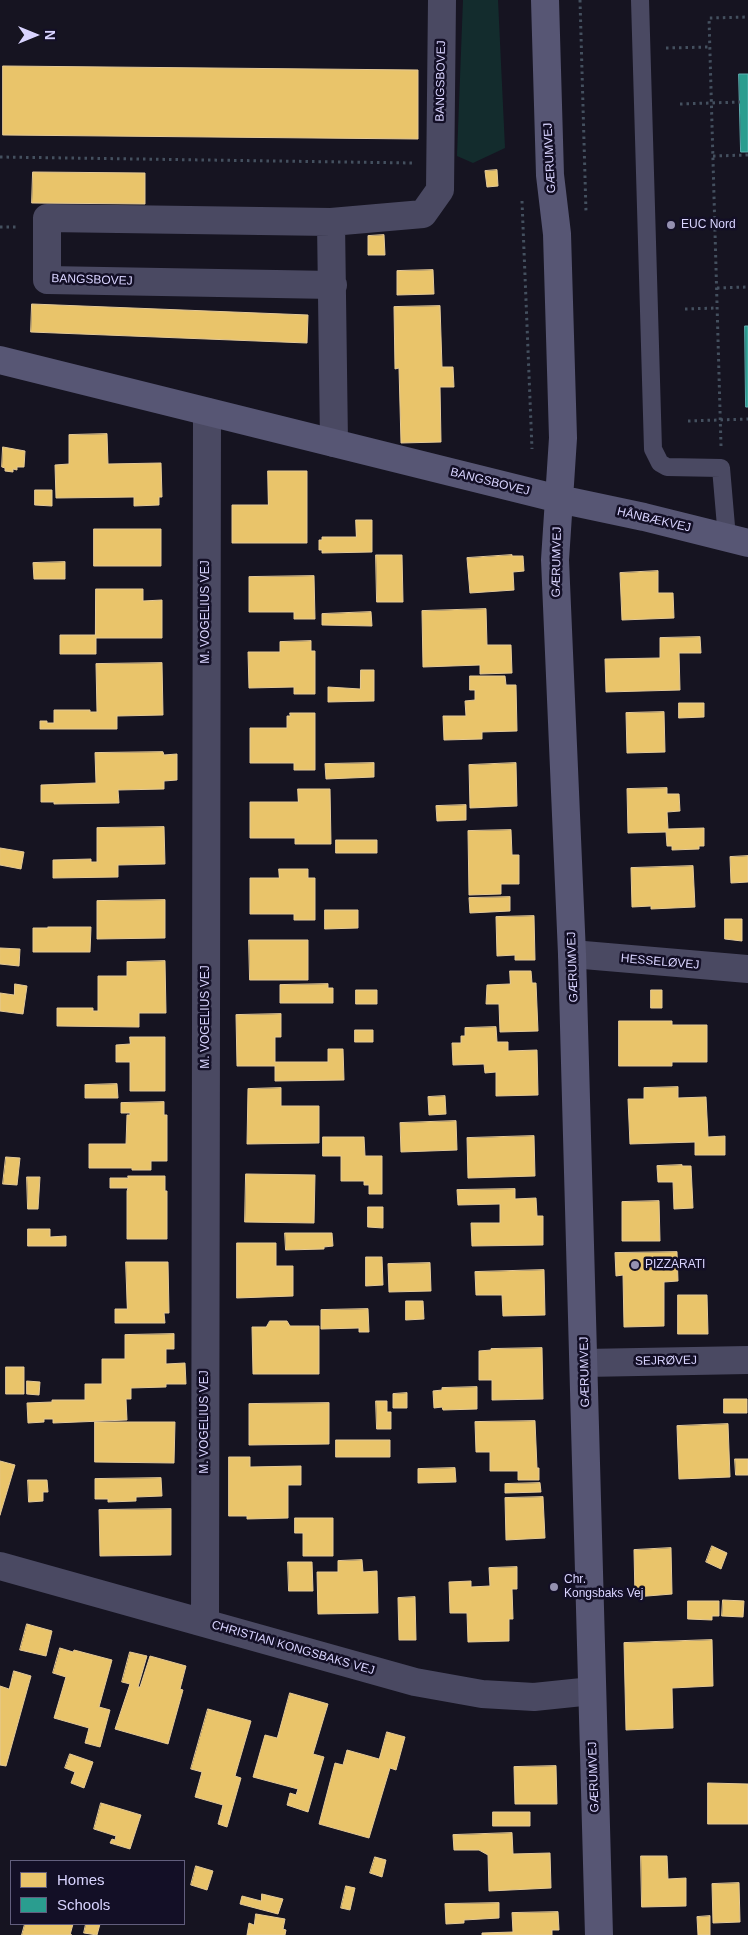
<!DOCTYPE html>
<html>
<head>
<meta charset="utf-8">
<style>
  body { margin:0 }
  #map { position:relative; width:748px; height:1935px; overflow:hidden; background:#161421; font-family:Helvetica,sans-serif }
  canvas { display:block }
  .legend { position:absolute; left:10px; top:1860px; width:175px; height:65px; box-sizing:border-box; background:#130f26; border:1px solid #625e7d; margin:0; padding:6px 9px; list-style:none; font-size:15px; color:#d9d4ff }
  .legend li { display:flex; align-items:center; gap:10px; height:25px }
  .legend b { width:25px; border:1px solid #625e7d }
  .north { position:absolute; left:10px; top:10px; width:50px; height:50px; -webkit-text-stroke:4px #130f26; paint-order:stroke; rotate:90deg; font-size:14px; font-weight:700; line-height:20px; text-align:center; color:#d9d4ff }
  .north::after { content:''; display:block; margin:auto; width:18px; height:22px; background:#d9d4ff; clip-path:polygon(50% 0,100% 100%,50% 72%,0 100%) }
</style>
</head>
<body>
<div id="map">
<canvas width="748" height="1935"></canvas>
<ul class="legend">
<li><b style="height:14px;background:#e9c46a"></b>Homes</li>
<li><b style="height:14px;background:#2a9d8f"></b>Schools</li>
</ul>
<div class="north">N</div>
</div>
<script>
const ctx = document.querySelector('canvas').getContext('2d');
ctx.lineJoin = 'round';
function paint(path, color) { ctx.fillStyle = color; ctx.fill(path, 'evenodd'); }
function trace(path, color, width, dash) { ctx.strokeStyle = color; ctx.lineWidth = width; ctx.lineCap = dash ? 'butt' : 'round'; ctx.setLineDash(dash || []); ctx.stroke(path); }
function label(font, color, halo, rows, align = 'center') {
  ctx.font = font + ' Helvetica,sans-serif'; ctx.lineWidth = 5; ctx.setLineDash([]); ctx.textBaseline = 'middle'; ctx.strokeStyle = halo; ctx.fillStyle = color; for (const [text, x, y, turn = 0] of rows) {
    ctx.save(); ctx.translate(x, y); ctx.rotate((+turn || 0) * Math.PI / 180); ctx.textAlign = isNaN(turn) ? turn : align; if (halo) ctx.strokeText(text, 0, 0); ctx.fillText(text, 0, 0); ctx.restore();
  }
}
const green = new Path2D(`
  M463 0H498L505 148 473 163 457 156Z`);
const homes = new Path2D(`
  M3 66 418 70V139L3 135Z
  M497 170 498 186 487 187 485 171Z
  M33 172 145 173V204L32 203Z
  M384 235 385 255H368V236Z
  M433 270 434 294 397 295V271Z
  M32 304 308 315 307 343 31 332Z
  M440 306 442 367H453L454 387H440L441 442 401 443 399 368 395 369 394 307Z
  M107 434 108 464 161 463 162 497H159V505L134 506V497L56 498 55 465 69 464V435Z
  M3 447 25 451 24 467H17V470L13 469V472L5 471V468L2 467Z
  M268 471H307V543H232V505H268Z
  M35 490H52V506L35 505Z
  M356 520H372V552L322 553V550H319V540H322V537H356Z
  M94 529H161V566H94Z
  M376 555H402L403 602H377Z
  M512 555V556H523L524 571 513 572 514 590 470 593 467 558Z
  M65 562V579H34L33 563Z
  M658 571V593H673L674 618 622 620 620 573Z
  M314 576 315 619H294V612H249V577Z
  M96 589H143V601L162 600V638H96V654H60V635H95Z
  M486 609 487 645H511L512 673 480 674V665L423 667 422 611Z
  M371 612 372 626 322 625V614Z
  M700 637 701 653H679L680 690 606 692 605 659 660 658V638Z
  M311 641V651H315V694H294V687L249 688 248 652H280V642Z
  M162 663 163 715 117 716V729H40V721H47V723H54V710H90V712H97L96 664Z
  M361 670H374V701L328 702V687L360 689Z
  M470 676H505L506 685H516L517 731 482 732V739L444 740 443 716H466L465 701 475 700V690H470Z
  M679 703H704V717L679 718Z
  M664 712 665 752 627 753 626 713Z
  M290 713H315V770H294V763H250V728H287V716H290Z
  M163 752 164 755 177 754V780L164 781V789L118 790 119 803 54 804V802H41V785L96 783 95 753Z
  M374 763V777L326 779 325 764Z
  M516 763 517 806 470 808 469 765Z
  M667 788V794H679L680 811 667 812 668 829 704 828V846H699V849L672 850V846H667L666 832 628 833 627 789Z
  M298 789H330L331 844H295V838H250V802H298Z
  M466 805V820L437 821 436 806Z
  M164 827 165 864 118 865V877L53 878V860L91 859V862H97V828Z
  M511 830 512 855H519V884H501V894L469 895 468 831Z
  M336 840H377V853H336Z
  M0 848 24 852 21 869 0 865Z
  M748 856V882L731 883 730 857Z
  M693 866 695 907 651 909V906L632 907 631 868Z
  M279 869H308V878H315V920H294V914H250V878H279Z
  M510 897V911L470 913 469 898Z
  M165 900V938L97 939V901Z
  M325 910H358V928L325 929Z
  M534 916 535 960H515V955L497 956 496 917Z
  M725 919H742V941L725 939Z
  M48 927H91L90 952H33V928H48Z
  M249 940H308V980H250Z
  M0 948 20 949 19 966 0 964Z
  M165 961 166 1013H139V1027L57 1026V1008H93V1011H98V976H127V962Z
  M510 971H531L532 983H536L538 1031 500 1032 499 1004H486L487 985 510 984Z
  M15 984 27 986 23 1014 0 1011V993L14 995Z
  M328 984V988H333V1003H280V985Z
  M356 990H377V1004H356Z
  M651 990H662V1008H651Z
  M281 1014V1037H275V1062H328V1049H343L344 1080 275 1081V1066H237L236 1015Z
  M619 1021H672V1025H707V1062H672V1066H619Z
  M496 1027 497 1042H508V1051L537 1050 538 1095 496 1096V1072L485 1073 484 1064 453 1065 452 1043H461V1036H465V1028Z
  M355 1030H373V1042H355Z
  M130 1037H165V1091H130V1062H116V1045L130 1044Z
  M117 1084 118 1098H85V1085Z
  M678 1087V1098L706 1097 708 1137 725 1136V1155H695V1142L630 1144 628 1099H644V1088Z
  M281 1088V1106H319V1143L247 1144 248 1089Z
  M445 1096 446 1114 429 1115 428 1097Z
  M164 1102V1115H167V1161H151V1170H132V1168H89V1144H126L127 1115H130V1113H121V1103Z
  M456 1121 457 1150 401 1152 400 1123Z
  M534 1136 535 1176 468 1178 467 1138Z
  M323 1137H364L365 1156H382V1194H369V1185H364V1181H341V1156H323Z
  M6 1157 20 1158 17 1185 3 1184Z
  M682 1165V1166H691L693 1208 674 1209 673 1182H658L657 1166Z
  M246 1174 315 1175 314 1223 245 1222Z
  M128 1176H165V1191H167V1239H127V1191L128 1188H110V1178H128Z
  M27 1177H40L38 1209H28Z
  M515 1189V1199L536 1198 537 1216H543V1245L472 1246 471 1223H500V1204L458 1205 457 1190Z
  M659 1201 660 1241H622V1202Z
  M368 1207H383V1228L368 1227Z
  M28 1229H50V1237L66 1236V1246H28Z
  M285 1233H332L333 1246 324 1247V1249L286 1250Z
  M237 1243H276V1266H293V1296L237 1298Z
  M677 1252 678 1281 664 1282V1326L624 1327 623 1275 616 1276 615 1253Z
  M366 1257H382L383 1285 366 1286Z
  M126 1262H168L169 1313H164L165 1323H115V1309H127Z
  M430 1263 431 1291 389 1292 388 1264Z
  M544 1270 545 1315 503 1316 502 1295H476L475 1272Z
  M678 1295H707L708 1334H678Z
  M406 1301H423L424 1319 406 1320Z
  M368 1309 369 1332H359V1328L321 1329V1310Z
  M270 1321H287L290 1326H319V1374H253L252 1327H266Z
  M174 1334V1349H166V1364L185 1363 186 1384H166V1387L131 1388V1399H126L127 1420 53 1423V1419H44V1422L28 1423 27 1403 52 1402V1400H85V1384H102V1359H125V1335Z
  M542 1348 543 1399 492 1400V1380H479V1351L491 1350V1349Z
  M6 1367H24V1394H6Z
  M27 1381 40 1382 39 1395 27 1394Z
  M477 1387V1409L443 1410 442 1407 434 1408 433 1391 442 1390V1388Z
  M407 1393V1408H393V1394Z
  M724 1399H747V1413H724Z
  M376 1401H387V1412H391V1429H377Z
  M329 1403V1444L249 1445V1404Z
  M535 1421 537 1468H539V1480H518V1471H490V1452H476L475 1422Z
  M95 1422H175L174 1463 95 1462Z
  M728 1424 730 1477 679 1479 677 1426Z
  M336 1440H390V1457H336Z
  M229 1457H250V1467L301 1466V1485H288V1518L247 1519V1516H229Z
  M735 1459H748V1475H736Z
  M0 1461 15 1465 0 1515Z
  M455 1468 456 1482 418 1483V1469Z
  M161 1478 162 1496 136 1497V1501L108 1502V1499H95V1479Z
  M28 1480H47L48 1492H43V1501L29 1502Z
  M540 1483 541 1492 505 1493V1484Z
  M543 1497 545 1538 506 1540 505 1498Z
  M171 1509V1555L100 1556 99 1510Z
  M295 1518H333V1556H303V1533H295Z
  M712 1546 727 1553 721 1569 706 1562Z
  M671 1548 672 1594 635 1597 634 1550Z
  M362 1560 363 1572 377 1571 378 1613 318 1614 317 1572H338V1561Z
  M288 1562H312L313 1591H289Z
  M517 1567V1589H512L513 1619H509V1641L468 1642 467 1613H450L449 1582 471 1581V1587L490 1586 489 1568Z
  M415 1597 416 1640H399L398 1598Z
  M723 1600 744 1601 743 1617 722 1616Z
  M688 1601H719V1616H712V1620L688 1619Z
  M27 1624 52 1631 46 1656 20 1650Z
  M712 1640 713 1686 672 1688 673 1728 626 1730 624 1643Z
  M60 1648 73 1652 74 1650 112 1660 99 1707 110 1710 100 1747 85 1743 89 1728 54 1718 66 1677 53 1673Z
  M130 1652 147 1656 138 1687H140L150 1656 186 1666 180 1689 183 1690 168 1744 115 1729 130 1684 122 1682Z
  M14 1671 31 1676 6 1766 0 1765V1686L9 1689Z
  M290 1693 328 1704 313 1754 324 1757 308 1812 287 1805 290 1793 296 1795 298 1789 253 1777 265 1735 277 1738Z
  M208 1709 251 1721 235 1776 241 1778 227 1827 218 1824 223 1805 195 1797 202 1772 191 1769Z
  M387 1732 405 1737 396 1770 390 1768 369 1838 319 1824 335 1763 343 1765 347 1750 379 1759Z
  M70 1754 93 1762 84 1788 71 1783 75 1772 65 1768Z
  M556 1766 557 1804H515L514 1767Z
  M708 1783 748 1784V1824H708Z
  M101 1803 141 1815 130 1849 110 1843 112 1839 115 1840 116 1836 94 1829Z
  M493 1812H530V1826H493Z
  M512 1833 513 1854 550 1853 551 1888 489 1891 488 1855 479 1850H454L453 1835Z
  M641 1856H667L668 1879 686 1878V1906L642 1907Z
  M375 1857 386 1860 382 1877 370 1873Z
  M196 1866 213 1871 207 1890 191 1885Z
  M739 1883 740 1922 713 1923 712 1884Z
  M346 1886 355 1888 350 1910 341 1908Z
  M262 1894 283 1899 278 1914 240 1904 242 1896 261 1901Z
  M499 1903V1918L464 1920V1923L446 1924 445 1904Z
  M558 1912 559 1930H552V1935H482V1933L513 1932 512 1913Z
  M256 1914 285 1919 283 1929 286 1930 285 1935H247L249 1923 254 1925Z
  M710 1916V1935H698L697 1917Z
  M25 1924H73L70 1935H72H22Z
  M86 1924H100L97 1935 84 1933Z`);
const schools = new Path2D(`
  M739 74H748V152H741Z
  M745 326H748V407H746Z`);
const path = new Path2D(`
  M580 0 586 212
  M666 48 710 47
  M680 104 740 102
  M713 156 748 155
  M0 157 412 163
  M522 201 532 449
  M0 227H19
  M717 288 748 287
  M685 309 717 308
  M688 421 748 419
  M721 446 709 18 748 17`);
const lane = new Path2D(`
  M640 0 653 449 660 463 667 467 721 468 727 538`);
const street = new Path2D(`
  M331 222 47 218V280L333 285
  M334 443 331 222 423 214 440 190 442 0
  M572 954 748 969
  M584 1363 748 1360
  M0 1566 415 1682 482 1694 534 1697 592 1691
  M205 1623 207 412`);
const secondary = new Path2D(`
  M545 0 550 175 557 234 563 438 555 560 572 954 599 1935
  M0 360 559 499 644 517 748 543`);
const markers = [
  [671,225,5,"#9591b1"],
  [635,1265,5,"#9591b1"],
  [554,1587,5,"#9591b1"]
];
const streetNames = [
  ["BANGSBOVEJ",441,81,-89],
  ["GÆRUMVEJ",550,158,-93],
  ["BANGSBOVEJ",92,280,2],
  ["BANGSBOVEJ",490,482,14],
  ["HÅNBÆKVEJ",654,520,13],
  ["GÆRUMVEJ",557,562,-89],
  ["M. VOGELIUS VEJ",206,612,-90],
  ["HESSELØVEJ",660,962,5],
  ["GÆRUMVEJ",573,967,-92],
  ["M. VOGELIUS VEJ",206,1017,-90],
  ["SEJRØVEJ",666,1361,-1],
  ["GÆRUMVEJ",585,1372,-91],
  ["M. VOGELIUS VEJ",205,1422,-90],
  ["CHRISTIAN KONGSBAKS VEJ",293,1648,16],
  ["GÆRUMVEJ",594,1777,-92]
];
const poiNames = [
  ["EUC Nord",681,225],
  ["PIZZARATI",645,1265],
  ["Chr.",564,1580],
  ["Kongsbaks Vej",564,1594]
];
paint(green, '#132c2d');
paint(homes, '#e9c46a');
trace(homes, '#e4c997', 1);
paint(schools, '#2a9d8f');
trace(schools, '#5eaeb1', 1);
trace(path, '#44505f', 3, [2.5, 4]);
trace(lane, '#4a4962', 18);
trace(street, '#4a4962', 28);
trace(secondary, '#575674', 28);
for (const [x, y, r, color] of markers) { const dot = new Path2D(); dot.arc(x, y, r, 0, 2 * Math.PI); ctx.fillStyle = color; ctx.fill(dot); trace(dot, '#130f26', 2); }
label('12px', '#d9d4ff', '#130f26', streetNames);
label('12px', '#d9d4ff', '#130f26', poiNames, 'left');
</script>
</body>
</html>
